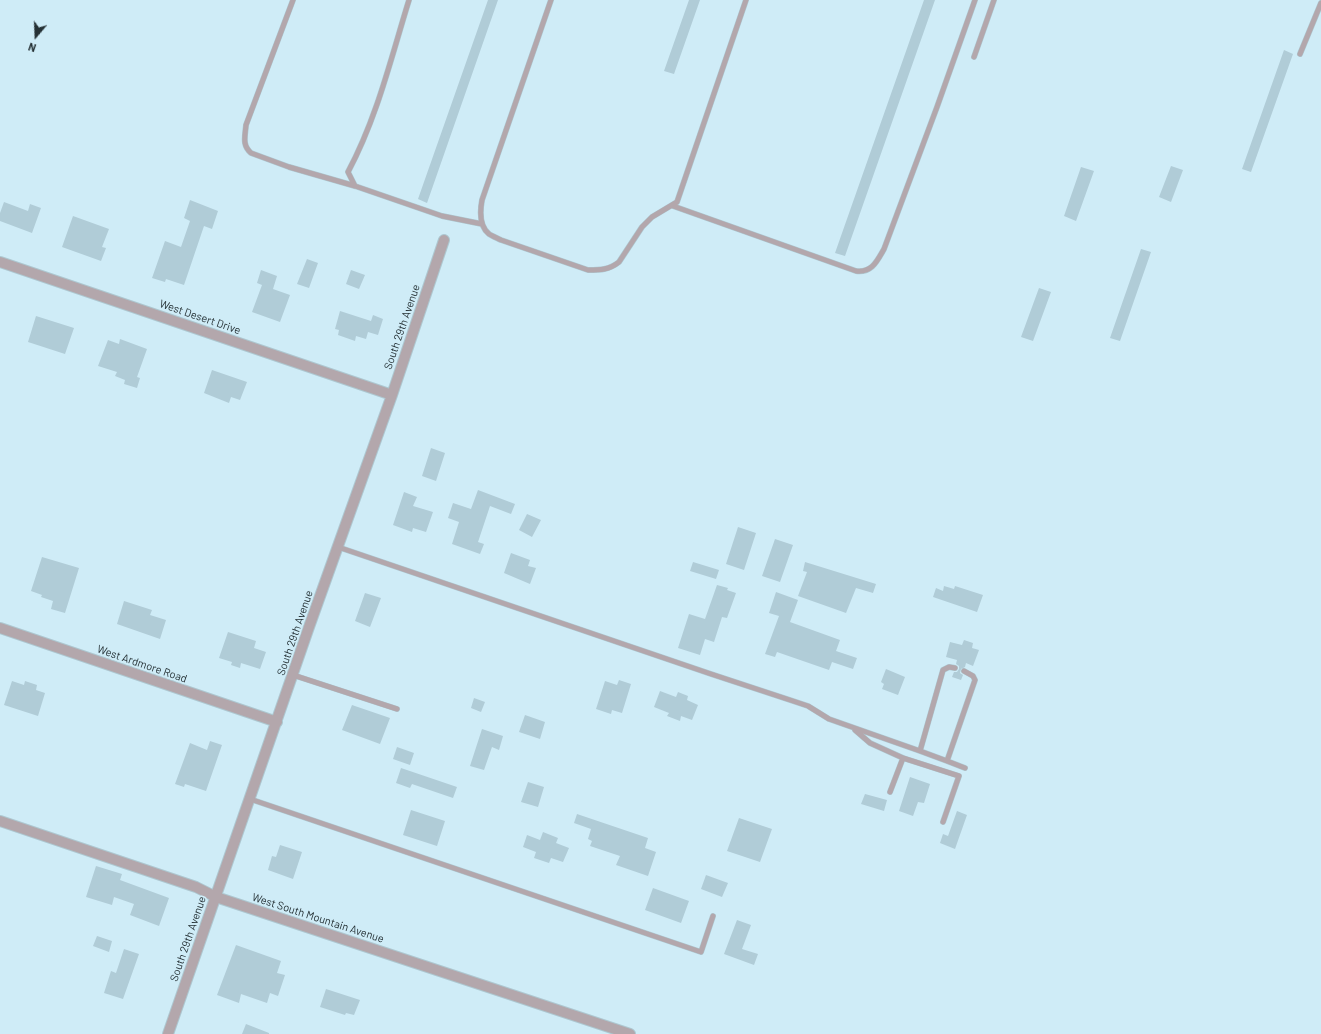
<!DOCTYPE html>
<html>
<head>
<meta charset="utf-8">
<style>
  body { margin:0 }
  #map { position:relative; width:1321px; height:1034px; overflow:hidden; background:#cfecf7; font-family:Barlow,sans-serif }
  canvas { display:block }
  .north { position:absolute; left:16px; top:16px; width:40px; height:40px; -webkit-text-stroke:3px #cfecf7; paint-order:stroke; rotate:199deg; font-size:11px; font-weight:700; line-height:16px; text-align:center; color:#253135 }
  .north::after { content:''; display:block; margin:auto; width:14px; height:18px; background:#253135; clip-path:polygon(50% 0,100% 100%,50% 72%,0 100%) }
</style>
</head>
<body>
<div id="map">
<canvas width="1321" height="1034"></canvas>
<div class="north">N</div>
</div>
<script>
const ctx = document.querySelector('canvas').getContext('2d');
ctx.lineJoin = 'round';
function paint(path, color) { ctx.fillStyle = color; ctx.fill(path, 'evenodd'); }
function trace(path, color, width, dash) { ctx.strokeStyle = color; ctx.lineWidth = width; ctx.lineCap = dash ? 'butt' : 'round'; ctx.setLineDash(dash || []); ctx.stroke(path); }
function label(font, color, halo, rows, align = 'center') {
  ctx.font = font + ' Barlow,sans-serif'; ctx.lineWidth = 3.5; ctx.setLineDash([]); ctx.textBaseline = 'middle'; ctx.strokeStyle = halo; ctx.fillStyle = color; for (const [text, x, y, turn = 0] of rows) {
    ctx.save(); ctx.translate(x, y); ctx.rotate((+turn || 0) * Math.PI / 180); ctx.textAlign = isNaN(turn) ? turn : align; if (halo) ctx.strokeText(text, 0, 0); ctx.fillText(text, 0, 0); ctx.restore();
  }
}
const building = new Path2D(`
  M488 0H498L427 203 418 199Z
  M689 0H700L674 74 664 71Z
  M924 0H935L845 256 835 253Z
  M1284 50 1293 54 1251 172 1242 169Z
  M1171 166 1183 170 1171 202 1159 197Z
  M1081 167 1094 171 1076 221 1064 216Z
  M190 200 218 211 212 229 204 226 184 285 166 279 165 282 152 278 165 241 181 247 190 221 184 218Z
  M4 202 28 211 30 204 41 208 32 233 0 221V213Z
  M73 216 109 229 102 247 106 248 101 261 62 247Z
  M1141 249 1151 252 1120 341 1110 338Z
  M307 259 318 263 309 288 297 284Z
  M261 270 277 276 273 289 290 295 280 322 252 312 262 285 257 283Z
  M351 270 365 275 359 289 346 284Z
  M1039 288 1051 292 1033 341 1021 337Z
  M340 311 371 321 373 315 383 319 378 335 368 332 366 339 356 336 355 341 338 335 339 330 335 329Z
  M36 316 74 328 65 354 28 342Z
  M120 339 147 349 137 377 140 378 137 388 124 384 125 380 115 376 117 372 98 366 108 340 119 344Z
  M212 370 247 382 240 400 231 397 229 403 204 393Z
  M431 448 445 453 436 481 422 476Z
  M478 490 515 504 511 514 490 506 478 542 484 544 480 554 452 544 459 522 448 518 453 503 471 509Z
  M404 492 417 497 413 506 433 512 426 532 413 528 412 532 393 525Z
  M527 514 541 520 532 537 519 530Z
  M738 527 756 533 744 570 726 564Z
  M775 539 793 545 780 582 762 576Z
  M511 553 530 560 528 566 536 568 530 584 504 573Z
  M42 557 79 568 65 613 51 609 53 601 41 597 42 595 31 591Z
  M693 562 719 570 716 579 690 571Z
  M805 562 876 584 873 593 856 588 846 613 798 596 807 572 803 571Z
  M717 585 728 588 727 590 736 593 727 618 722 617 714 642 705 639 700 655 678 648 689 614 705 619Z
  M944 586 954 589 955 586 983 595 977 612 933 597 936 588 943 591Z
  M776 592 798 600 790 622 840 640 836 651 857 658 853 669 832 662 829 670 777 652 775 657 765 654 779 616 769 613Z
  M365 593 381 598 370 627 355 621Z
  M124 601 152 610 150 615 166 620 160 639 117 624Z
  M228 632 256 641 254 648 266 652 260 669 241 663 240 668 231 665 232 662 219 658Z
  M964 640 973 643 972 648 979 650 973 666 966 663 965 667 961 669 960 673 963 675 961 680 952 677 954 672H957L959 669V666L956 664 957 660 946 657 950 642 962 645Z
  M886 669 905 677 898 695 882 689 884 684 881 682Z
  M619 680 631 684 622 713 612 710 611 714 596 709 605 681 617 685Z
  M12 681 24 685 25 681 37 685 36 690 45 693 38 716 4 705Z
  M660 691 676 697 678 692 688 696 687 700 698 705 692 720 681 716 680 721 667 716 669 713 654 707Z
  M474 698 485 702 481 712 471 708Z
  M352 705 390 718 380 744 342 730Z
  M525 715 545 722 540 739 519 732Z
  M482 729 503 736 499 750 492 747 484 770 470 766Z
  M210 741 222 745 206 791 185 784 184 787 175 784 190 743 207 750Z
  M397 747 414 753 410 765 393 759Z
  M401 768 457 787 453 798 412 784 410 788 396 783Z
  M910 777 930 784 924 803 918 802 913 816 899 811Z
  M528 782 544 787 538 807 521 802Z
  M865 794 887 800 884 811 861 804Z
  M411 810 445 821 437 846 403 835Z
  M957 811 967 815 955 849 940 843 943 834 948 836Z
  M577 814 648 838 645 848 656 852 648 876 616 865 620 856 590 846 592 841 588 839 591 829 574 823Z
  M739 818 772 829 760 862 727 851Z
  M543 832 558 838 556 843 569 848 563 862 551 858 549 863 534 858 536 852 523 847 527 835 540 840Z
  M280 845 302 852 293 879 268 870 272 856 276 857Z
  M96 866 122 874 120 880 169 898 159 926 130 915 134 904 114 897 112 905 86 897Z
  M706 875 728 883 722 897 701 889Z
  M653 888 689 901 681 923 645 910Z
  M737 920 751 925 742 949 758 954 754 965 724 954Z
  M97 936 112 941 109 952 93 946Z
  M236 945 281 961 277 973 285 975 278 996 270 993 267 1003 241 994 239 1003 217 995Z
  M124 949 139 954 123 999 104 993 111 971 116 973Z
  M326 989 360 1000 354 1015 346 1013 345 1015 320 1007Z
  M246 1024 269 1033V1034H242Z`);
const service = new Path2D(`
  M293 0 246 125C245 137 242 145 251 153L289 167 355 186 442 216 482 224
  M551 0 482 200C480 211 479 226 489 234 492 236 497 238 501 240L588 270C600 270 609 270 619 262L642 227 652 217 677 202 746 0
  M1300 54 1321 3
  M974 57 994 0
  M355 186 348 172C377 118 391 58 409 0
  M673 206 856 271C872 273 877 261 884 249L937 107 975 0
  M338 547 711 674 793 701 808 706 829 719 920 751 943 670 949 667 955 668
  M964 671 973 676 975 680 947 761 965 768
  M293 675 397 709
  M855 730 870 743 903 758 890 792
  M920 751 947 761
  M903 758 959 776 943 822
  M250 799 701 952 713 916`);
const minor = new Path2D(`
  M0 262 392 395
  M0 628 277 722
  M0 821 196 887 216 897 630 1034
  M168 1034 309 627 392 395 444 240`);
const streetNames = [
  ["West Desert Drive",200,317,19],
  ["South 29th Avenue",402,327,-71],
  ["South 29th Avenue",295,633,-71],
  ["West Ardmore Road",142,664,19],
  ["West South Mountain Avenue",318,918,18],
  ["South 29th Avenue",188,939,-71]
];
paint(building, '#b0ccd7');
trace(service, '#adc7d0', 6);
trace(minor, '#adc7d0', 12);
trace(service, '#b3a7ac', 5);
trace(minor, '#b3a7ac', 10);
label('11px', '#253135', '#cfecf7', streetNames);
</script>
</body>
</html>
